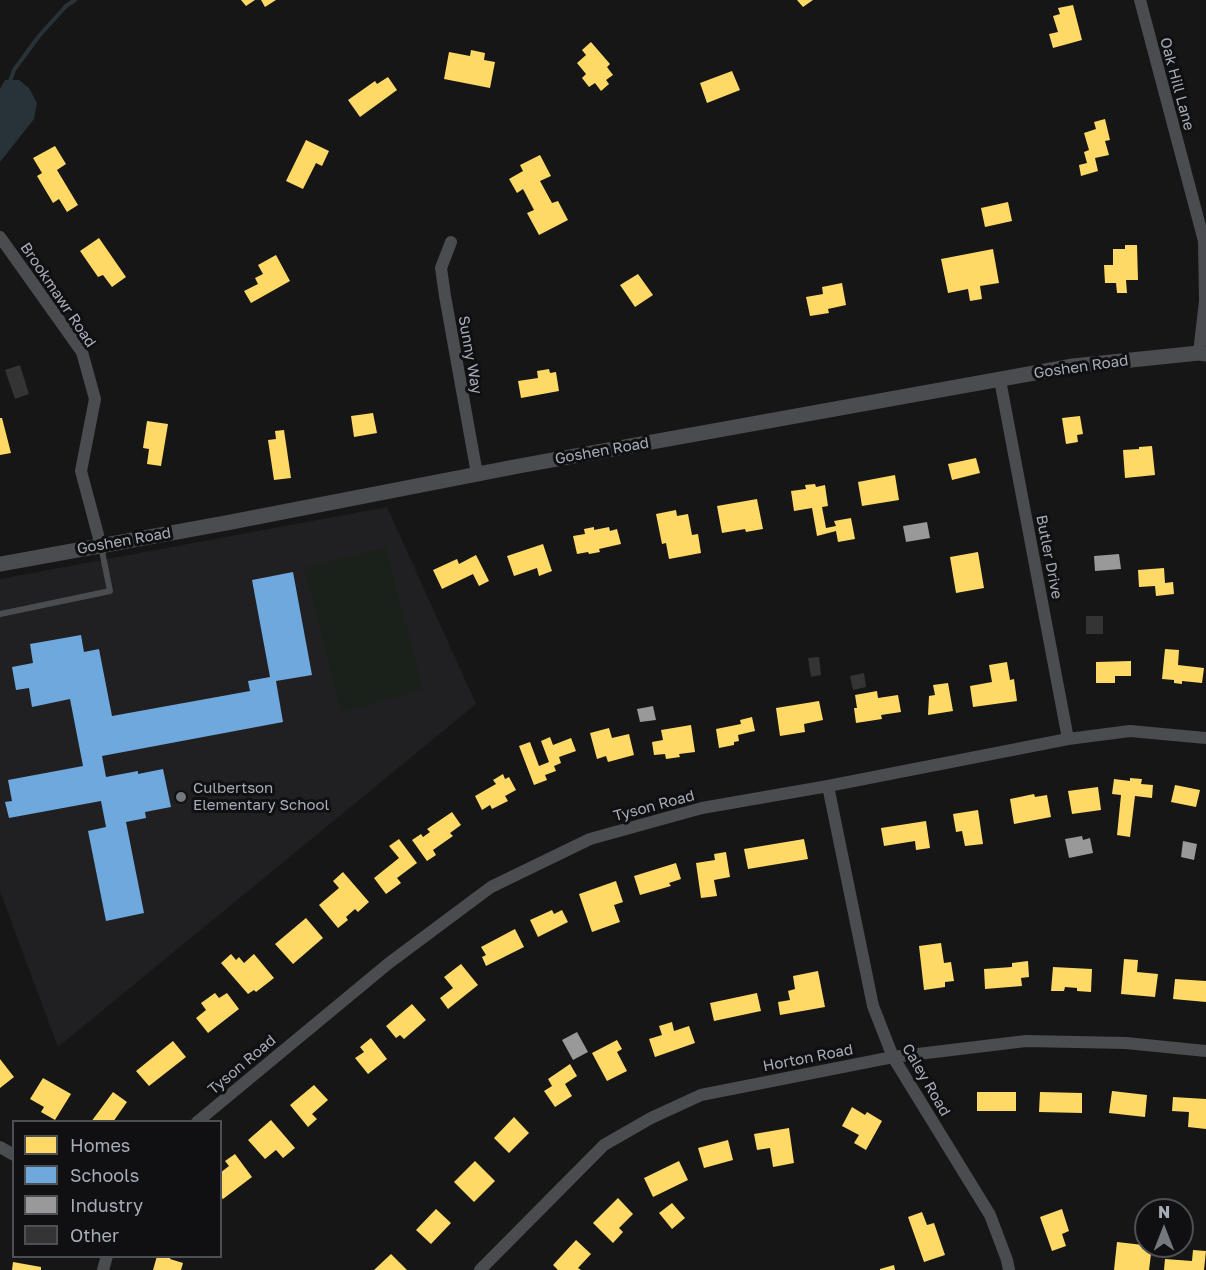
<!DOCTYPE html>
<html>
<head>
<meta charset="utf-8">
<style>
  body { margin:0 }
  #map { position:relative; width:1206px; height:1270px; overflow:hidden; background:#161616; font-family:"Golos Text",sans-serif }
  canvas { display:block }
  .legend { position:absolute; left:12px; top:1120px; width:210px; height:138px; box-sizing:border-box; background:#101012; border:2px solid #4c4f54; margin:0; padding:8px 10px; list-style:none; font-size:18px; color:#a6adb8 }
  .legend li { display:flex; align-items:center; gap:12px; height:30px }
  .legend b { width:30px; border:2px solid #4c4f54 }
  .north { position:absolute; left:1134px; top:1198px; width:60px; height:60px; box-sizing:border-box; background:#101012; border:2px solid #4c4f54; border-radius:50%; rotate:0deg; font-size:16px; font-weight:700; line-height:24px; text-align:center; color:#a6adb8 }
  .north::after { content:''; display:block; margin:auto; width:21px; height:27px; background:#74787f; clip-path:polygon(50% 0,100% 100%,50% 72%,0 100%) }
</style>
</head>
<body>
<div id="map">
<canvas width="1206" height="1270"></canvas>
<ul class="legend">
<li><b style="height:16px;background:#ffd966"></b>Homes</li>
<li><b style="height:16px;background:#6fa8dc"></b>Schools</li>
<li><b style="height:16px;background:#999"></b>Industry</li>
<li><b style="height:16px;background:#343435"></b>Other</li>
</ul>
<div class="north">N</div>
</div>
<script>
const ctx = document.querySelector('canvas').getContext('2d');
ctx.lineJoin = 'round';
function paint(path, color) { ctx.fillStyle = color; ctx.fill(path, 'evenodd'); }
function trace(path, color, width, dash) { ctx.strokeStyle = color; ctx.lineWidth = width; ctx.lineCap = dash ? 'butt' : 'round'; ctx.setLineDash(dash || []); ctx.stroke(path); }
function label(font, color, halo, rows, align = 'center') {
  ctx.font = font + ' "Golos Text",sans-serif'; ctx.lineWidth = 6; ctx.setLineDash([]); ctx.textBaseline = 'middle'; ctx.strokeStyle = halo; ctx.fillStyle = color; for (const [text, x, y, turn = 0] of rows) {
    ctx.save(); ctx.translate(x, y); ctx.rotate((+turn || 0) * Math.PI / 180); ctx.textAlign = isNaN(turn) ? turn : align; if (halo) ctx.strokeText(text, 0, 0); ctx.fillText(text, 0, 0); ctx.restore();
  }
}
const built = new Path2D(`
  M387 507 476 704 58 1047 0 891V579Z`);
const green = new Path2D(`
  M386 547 423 690 341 712 304 568Z`);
const water = new Path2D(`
  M5 80H19L29 88 37 103 34 119 0 162V89Z`);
const homes = new Path2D(`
  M241 0H255L246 6Z
  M261 0H276L265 7Z
  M797 0H813L803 7Z
  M1073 5 1082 40 1053 48 1049 34 1058 32 1053 16 1060 14 1058 8Z
  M591 42 610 64 607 67 613 75 606 80 609 84 601 91 595 83 589 87 582 78 586 74 577 63 586 55 582 50Z
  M471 50 485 53 484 60 495 62 490 88 444 79 449 52 470 56Z
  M732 71 740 90 707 103 700 83Z
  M388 77 397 90 360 117 348 100 375 81 377 84Z
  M1105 119 1110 140 1105 141 1109 155 1095 158 1098 171 1081 176 1079 165 1087 163 1084 152 1089 150 1084 133 1096 129 1094 122Z
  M306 140 329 151 322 166 316 163 303 189 286 181Z
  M55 146 66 164 57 170 78 205 67 212 59 199 53 203 37 176 42 173 33 158Z
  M540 155 551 176 540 181 552 203 558 201 568 220 539 235 527 213 534 210 523 189 517 193 509 179 523 171 520 165Z
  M1008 202 1012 221 985 227 981 208Z
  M99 238 126 277 112 287 103 275 98 277 80 251Z
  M1125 245H1137L1138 280H1126L1127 293H1117L1116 283H1105L1104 265H1113V249H1125Z
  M993 249 999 283 980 286 982 299 970 301 968 289 948 293 941 259Z
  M276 255 290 281 251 303 244 291 258 284 255 278 263 274 258 265Z
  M638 274 653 295 635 307 620 285Z
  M842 283 846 305 828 309 829 313 810 316 806 297 823 294 822 287Z
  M549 369 550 373 556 372 559 391 521 398 518 381 538 378 537 371Z
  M373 413 377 433 354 437 351 416Z
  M1080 416 1083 434 1077 435 1078 442 1066 444 1062 418Z
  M0 418H2L11 453 0 455Z
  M147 421 168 424 161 466 147 464 149 449 143 448Z
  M284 430 291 478 274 480 268 440 276 439 275 431Z
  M1152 446 1155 475 1125 478 1123 450 1139 449V447Z
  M976 458 980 473 952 480 948 464Z
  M895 475 899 500 862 506 858 482Z
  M815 484 816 487 825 485 828 506 822 507 826 528 836 526 834 521 851 518 855 539 838 542 836 531 817 536 812 508 794 511 791 491 806 489 805 485Z
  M757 499 763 529 746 532 745 529 722 533 717 506Z
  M676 510 677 516 688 514 692 535 698 534 701 553 669 559 666 543 662 544 656 514Z
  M594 527V530L609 527 610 531 617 529 621 544 599 549 600 552 589 554 588 552 577 554 573 536 585 534 584 529Z
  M543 544 552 571 539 576 537 568 514 576 507 556Z
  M978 552 984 588 956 593 950 557Z
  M476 555 489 581 479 586 473 574 442 589 433 570 457 559 459 564Z
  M1164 568 1165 583 1173 582 1174 594 1156 596 1155 586 1139 587 1138 570Z
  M1165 649 1179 650 1178 665 1204 668 1202 683 1182 681V684L1174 683V680L1162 679Z
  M1131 661V676H1115V683H1096V662Z
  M1007 662 1010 680 1014 679 1017 701 973 707 970 686 992 682 989 665Z
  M948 683 953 711 928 715 929 696 935 695 933 685Z
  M877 691 878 698 898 695 901 712 881 715 882 719 856 723 854 708H857L855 695Z
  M819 701 823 720 804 724 805 732 780 736 776 708Z
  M752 717 755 731 738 735 739 741 734 742V745L719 748 716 729 741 724 740 720Z
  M691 725 695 752 679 754 680 757 666 759 665 754 654 755 652 742 663 740 661 730Z
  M609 728 612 738 629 734 634 755 608 762 606 756 597 759 590 733Z
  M550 737 553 745 571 738 576 751 559 757 561 763 554 766 556 771 545 775 547 780 534 785 519 746 530 742 539 766 549 762 541 741Z
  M503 774 505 779 509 777 516 790 505 796 508 801 492 809 490 805 482 810 475 796 496 784 493 780Z
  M1130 778 1142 779 1141 784 1153 785 1152 798 1135 796 1130 837 1117 835 1121 795 1112 794 1114 779 1130 781Z
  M1175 785 1200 790 1196 807 1171 802Z
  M1098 787 1101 810 1072 814 1068 791Z
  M1034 794 1035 797 1047 795 1051 817 1014 824 1010 799Z
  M978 810 983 844 965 846 962 831 956 832 953 814Z
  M452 812 461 825 450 833 453 836 433 850 436 855 427 861 412 840 421 834 423 837 430 832 427 829Z
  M926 821 930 848 916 850 915 841 884 846 881 828Z
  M399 839 417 863 397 878 401 883 386 894 374 878 399 858 389 846Z
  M804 839 808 859 748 869 744 849Z
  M726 852 730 877 714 880 717 896 701 898 696 863 715 860 714 854Z
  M676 863 681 879 669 883 671 886 640 895 634 876Z
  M343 872 369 902 358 912 355 909 346 917 348 920 338 928 319 905 339 888 333 881Z
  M616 881 623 902 614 905 620 922 592 932 579 894Z
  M552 910 554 914 562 910 568 922 538 937 530 920Z
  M306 918 323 938 293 964 275 944Z
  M515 929 524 947 486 966 482 957 486 955 481 947Z
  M941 943 944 963 951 962 954 981 945 982V987L924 990 919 946Z
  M231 954 236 960 239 957 244 963 254 954 274 978 256 992 254 990 248 994 221 963Z
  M1124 959 1138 960 1137 972 1158 974 1155 997 1121 994Z
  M1028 961 1029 977 1021 978 1022 986 985 989 984 969 1012 967V963Z
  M461 964 478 985 448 1009 440 998 453 988 444 977Z
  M1053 967 1092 969 1091 992 1077 991V988L1065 987 1064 991H1051Z
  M818 971 825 1007 780 1015 778 1002 790 1000 788 991 795 989 793 976Z
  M1175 979 1206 981V1002L1173 999Z
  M215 993 219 998 227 993 239 1009 208 1033 196 1018 206 1010 201 1003Z
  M757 993 761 1011 714 1021 710 1003Z
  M412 1004 426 1020 404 1039 400 1035 396 1038 386 1026Z
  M672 1022 674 1031 689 1026 695 1043 655 1057 649 1039 662 1035 659 1026Z
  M371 1038 387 1059 368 1074 355 1058 364 1052 360 1047Z
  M617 1040 622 1049 617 1052 627 1071 607 1081 592 1053Z
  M173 1041 186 1057 149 1086 136 1071Z
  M0 1059 14 1077 0 1088Z
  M570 1064 577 1076 565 1084 572 1096 555 1107 544 1091 552 1086 548 1079Z
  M43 1078 71 1094 55 1120 41 1112 44 1107 30 1099Z
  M314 1085 328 1100 312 1114 317 1119 308 1127 290 1105Z
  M1112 1091 1147 1095 1145 1117 1109 1113Z
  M113 1092 127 1102 113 1122H91Z
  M977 1092H1016V1111H977Z
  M1040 1092 1082 1093V1113L1039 1112Z
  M1173 1097 1206 1099V1129L1188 1127 1189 1112 1172 1111Z
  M852 1107 865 1115 867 1112 882 1121 866 1150 854 1143 859 1135 842 1126Z
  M514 1117 529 1133 509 1153 494 1138Z
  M271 1120 295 1148 283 1158 276 1150 265 1159 248 1140Z
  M789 1128 794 1163 773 1167 770 1148 757 1150 754 1134Z
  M728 1140 733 1160 704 1168 698 1148Z
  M235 1154 252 1177 223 1199 220 1196V1173L229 1166 225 1161Z
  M475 1161 495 1181 474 1202 454 1182Z
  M679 1161 688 1180 653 1197 644 1178Z
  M618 1198 633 1214 619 1228 623 1232 613 1243 593 1223Z
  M672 1203 685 1218 672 1229 659 1213Z
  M436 1209 451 1223 431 1244 416 1230Z
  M1062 1209 1069 1231 1062 1234 1066 1246 1052 1251 1040 1217Z
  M922 1212 927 1225 934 1223 945 1255 924 1262 908 1217Z
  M576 1240 591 1254 578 1268 581 1270H558L553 1265Z
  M1117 1242 1152 1246 1149 1270H1114Z
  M1193 1250 1206 1251 1204 1270H1164L1165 1259 1192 1261Z
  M391 1254 407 1270H374Z
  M157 1256H171L170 1259 183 1263 181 1270H153Z
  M13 1262 41 1267V1270H12Z
  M894 1265 895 1270H880V1269Z`);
const schools = new Path2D(`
  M293 572 312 675 276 681 283 722 102 756 106 777 138 771V774L163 769 171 807 145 812 146 818 126 822 144 913 106 921 88 831 106 827 101 801 9 818 5 802 12 801 8 780 83 766 70 699 32 707 29 688 16 690 12 667 33 663 30 644 81 635 84 652 99 649 112 716 250 691 248 681 270 677 252 580Z`);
const industry = new Path2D(`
  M927 522 930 538 906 542 903 526Z
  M1119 554 1121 569 1095 571 1094 556Z
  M653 706 656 720 640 722 637 709Z
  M1082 836 1083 840 1090 838 1093 853 1069 858 1065 839Z
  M1183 841 1197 844 1194 860 1181 857Z
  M577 1032 588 1052 573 1060 562 1040Z`);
const stream = new Path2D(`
  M9 84 14 70 39 36 66 6 75 0`);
const building = new Path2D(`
  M20 365 29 394 15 399 5 370Z
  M1086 616H1103V634H1086Z
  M819 657 821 675 811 677 808 658Z
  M864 673 866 687 853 690 850 676Z`);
const service = new Path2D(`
  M0 614 110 591 101 546`);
const minor = new Path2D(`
  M1140 0 1204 241 1205 301 1199 353
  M0 237 82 352 95 399 81 471 101 546
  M451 242 441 268 445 296 477 474
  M1000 380 1068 739
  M828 786 873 1006 893 1057 990 1215 1007 1260 1009 1270
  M197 1122 389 963 491 887 590 839 702 808 828 786 1068 739 1130 731 1206 738
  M0 1147 14 1155
  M103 1270 107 1256
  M480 1270 604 1145 651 1118 701 1095 893 1057 1026 1041 1126 1043 1206 1051`);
const tertiary = new Path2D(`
  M0 564 226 523 519 466 1073 366 1199 353 1206 354`);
const markers = [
  [181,797,6,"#74787f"]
];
const streetNames = [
  ["Oak Hill Lane",1177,84,75],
  ["Brookmawr Road",58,295,56],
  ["Sunny Way",470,355,80],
  ["Goshen Road",1081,367,-8],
  ["Goshen Road",602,451,-10],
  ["Goshen Road",124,541,-10],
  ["Butler Drive",1049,557,79],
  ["Tyson Road",654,806,-15],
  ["Horton Road",808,1058,-11],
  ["Tyson Road",242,1065,-40],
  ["Caley Road",926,1080,60]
];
const poiNames = [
  ["Culbertson",193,788],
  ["Elementary School",193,805]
];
paint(built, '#202022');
paint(green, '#1a211a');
paint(water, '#283339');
paint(homes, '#ffd966');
paint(schools, '#6fa8dc');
paint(industry, '#999');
trace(stream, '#283339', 4);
paint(building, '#343435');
trace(service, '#4a4c4f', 6);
trace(minor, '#4a4c4f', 12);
trace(tertiary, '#4a4c4f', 15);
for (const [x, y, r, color] of markers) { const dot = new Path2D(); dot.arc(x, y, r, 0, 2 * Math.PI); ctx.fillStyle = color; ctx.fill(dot); trace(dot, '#101012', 2); }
label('15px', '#a6adb8', '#101012', streetNames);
label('15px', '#a6adb8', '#101012', poiNames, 'left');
</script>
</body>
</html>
